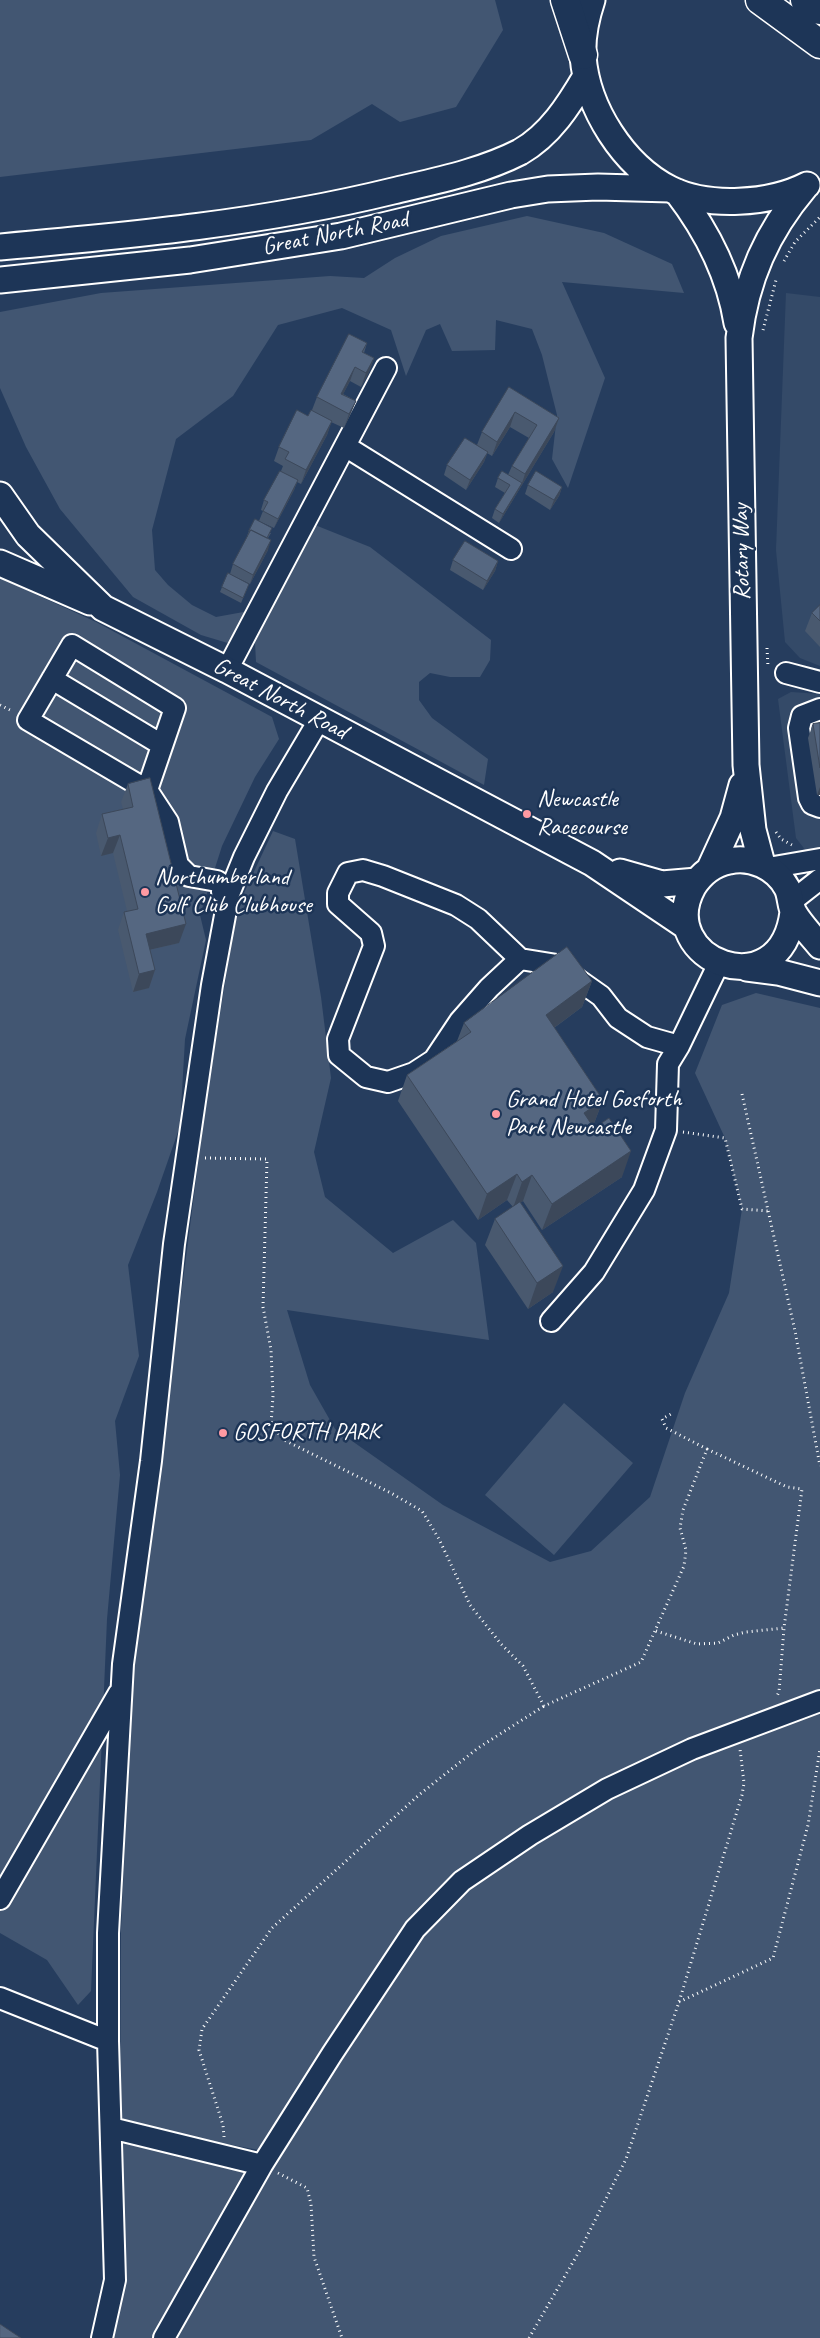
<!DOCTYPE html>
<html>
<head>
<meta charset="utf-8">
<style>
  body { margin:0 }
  canvas { display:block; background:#263d5e }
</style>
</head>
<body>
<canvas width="820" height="2338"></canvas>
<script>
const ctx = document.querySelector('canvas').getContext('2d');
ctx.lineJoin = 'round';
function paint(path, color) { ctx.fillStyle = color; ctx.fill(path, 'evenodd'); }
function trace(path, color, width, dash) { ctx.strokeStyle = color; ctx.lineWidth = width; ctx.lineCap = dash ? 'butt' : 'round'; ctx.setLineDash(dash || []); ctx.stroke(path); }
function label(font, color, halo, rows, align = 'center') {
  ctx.font = font + ' Caveat,sans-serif'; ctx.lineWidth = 5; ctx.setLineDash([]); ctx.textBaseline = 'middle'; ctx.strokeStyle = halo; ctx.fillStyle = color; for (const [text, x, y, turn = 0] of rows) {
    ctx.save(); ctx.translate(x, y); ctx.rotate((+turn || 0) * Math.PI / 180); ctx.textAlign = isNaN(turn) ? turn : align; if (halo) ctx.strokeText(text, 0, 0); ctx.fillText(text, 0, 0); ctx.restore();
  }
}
const built = new Path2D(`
  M786 293 820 297V666L800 658 785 642 776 550Z
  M791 692 820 694V869L796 838 778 699Z`);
const green = new Path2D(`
  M0 0H495L503 30 456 107 400 122 372 104 311 140 0 177Z
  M527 216 604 233 672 264 684 293 562 282 605 378 568 488 552 459 557 415 542 355 532 329 496 320 495 350 452 351 440 324 426 330 406 376 391 330 342 308 278 325 233 396 176 439 152 530 155 570 168 585 192 605 216 617 249 611 231 644 201 635 133 597 60 509 26 447 0 388V312L101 293 330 276 364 278 395 258 441 236Z
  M315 525 370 547 491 640 490 660 480 677H450L430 673 419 682V700L432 718 488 759 484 785 256 662 255 642Z
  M0 578 96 622 272 717 279 739 255 777 222 846 200 915 206 940 185 1039 180 1126 157 1192 128 1265 139 1356 115 1421 120 1475 107 1619 91 1991 78 2005 47 1960 0 1933Z
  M273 831 295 839 321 997 331 1078 314 1152 325 1197 393 1253 453 1220 476 1243 489 1340 287 1310 310 1385 335 1429 443 1505 550 1562 591 1551 650 1497 685 1393 729 1293 742 1209 725 1138 695 1073 722 1005 756 993 820 1008V2338H112L117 2134 249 2167 259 2150 120 2124 121 1929 133 1670 206 1102 237 908Z
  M564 1403 633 1463 554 1555 485 1495Z`);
const path = new Path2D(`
  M784 261 795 242 820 217
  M763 330 776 280
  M767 648 768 667
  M0 705 12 711
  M776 832 781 839 792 845
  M742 1094 795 1331 820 1466
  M683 1132 725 1138 742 1209 768 1211
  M205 1158 267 1159 263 1307 271 1350 273 1396 271 1425 284 1440 391 1493 422 1511 439 1539 470 1605 501 1644 523 1666 544 1706 641 1662 684 1566 686 1550 680 1528 683 1510 707 1449 666 1428 662 1419 671 1414
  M707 1449 787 1487 802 1489 784 1628 779 1692 776 1698
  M656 1631 697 1644 718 1643 734 1635 746 1632 784 1628
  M679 2002 773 1958 808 1825 820 1749
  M224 2137 223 2125 199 2050 202 2029 272 1928 420 1794 478 1748 544 1706
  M278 2173 307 2188 311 2204 314 2257 342 2338
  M529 2338 580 2250 626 2159 679 2002 742 1795 744 1783 740 1749`);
const minor = new Path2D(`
  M345 446 511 549
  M227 670 386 368
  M786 673 820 682
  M52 679 162 745
  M820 709 802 716 799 728 809 798 812 804 820 807
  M147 790 175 708 72 645 28 720 147 790 168 822 178 865 189 876 217 881 223 885 222 892 229 894
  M768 868 820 859
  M792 901 820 879
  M520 959 478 919 456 905 383 876 363 870 348 873 338 893V904L371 933 374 946 338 1039 339 1055 366 1077 388 1082 414 1073 434 1060 460 1021 489 988 520 959 557 965 601 996 618 1018 647 1037 679 1046
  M551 1321 594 1272 644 1190 666 1130 668 1064 679 1046 719 963
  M0 1899 119 1693
  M0 1998 108 2041
  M111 2128 262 2165
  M102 2338 115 2280 108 2041V1933L123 1664 151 1461 174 1244 212 985 229 894 244 857 277 791 319 720
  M164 2338 262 2165 332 2054 415 1929 462 1881 530 1835 607 1789 692 1749 820 1701`);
const major = new Path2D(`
  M592 0C586 18 582 37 583 56 587 108 623 165 670 189 708 208 770 204 807 185
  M677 192C707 231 729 273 737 323
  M0 247C133 235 263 223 393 191 435 181 481 172 520 152 550 135 569 105 586 76
  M0 280 190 260 341 236 511 195 548 189 598 187 670 189
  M0 495 28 535 103 608 227 670 592 863 687 927
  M0 563 90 602
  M762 864 753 830 746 765 739 338C746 279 767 232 805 187
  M710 868 733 818 742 785
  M620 872 662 884 697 881
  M793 912C781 1010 653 960 693 887 701 874 714 864 729 861 751 856 776 867 787 888 791 896 790 906 794 913 801 925 812 936 820 946
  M747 968 778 972 820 983`);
const highway = new Path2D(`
  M565 0 583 55
  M760 0 820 44
  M805 0 820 10`);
const wall = new Path2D(`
  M367 343 364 353 374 358 369 372 361 387 350 381 343 394 356 401 350 415 344 428 331 422 327 435 301 484 297 482 294 490 274 528 259 521 263 511 261 510 264 500 281 471 283 466 274 461 279 447 308 416 312 410 317 397Z
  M509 387 559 418 554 432 499 523 492 518 495 509 505 493 495 487 498 478 508 475 512 466 529 438 510 427 492 456 487 453 484 462 466 490 444 475 447 465 477 445 482 432Z
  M528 485 562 487 559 496 550 510 525 494Z
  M249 531 271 533 268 538V550L250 584 230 574 233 564 248 536H247Z
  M453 560 498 561 495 571 483 590 450 570Z
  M222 587 247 589 241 603 220 592Z
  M820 605V647L805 631 812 613Z
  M820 723V795H817L808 738 813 724Z
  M128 784 179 943 150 950 155 970 149 988 133 992 118 930 124 912 127 911 113 853 101 856 96 833 102 814 123 809 121 802Z
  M592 981 582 1007 554 1028 603 1100 593 1126 622 1177 542 1230 523 1201 520 1203 553 1292 528 1309 485 1245 495 1219 513 1207 507 1200 478 1220 398 1101 407 1075 457 1041 464 1023Z`);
const shadedWall = new Path2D(`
  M374 358 369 372 361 387 366 373Z
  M355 367 350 381 336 408 341 394Z
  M356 401 350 415 344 428 349 414Z
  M515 412 510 427 492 456 497 442Z
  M559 418 554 432 499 523 503 514 522 483 525 474Z
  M332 421 327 435 301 484 306 470Z
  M488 452 484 462 466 490 470 480Z
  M298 480 294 490 274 528 278 519Z
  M562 487 559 496 550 510 554 500Z
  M271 540 268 550 250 584 253 575Z
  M498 561 495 571 483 590 487 581Z
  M820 787V795H817Z
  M120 835 113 853 101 856 108 838Z
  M186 924 179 943 140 952 146 934Z
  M155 970 149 988 133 992 139 974Z
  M592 981 582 1007 536 1041 546 1015Z
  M603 1100 593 1126 574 1139 584 1113Z
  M631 1151 622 1177 542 1230 552 1204Z
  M517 1174 507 1200 478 1220 487 1194Z
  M532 1175 523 1201 513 1208 522 1182Z
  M563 1266 553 1292 528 1309 537 1283Z`);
const building = new Path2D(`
  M349 334 367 343 362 352 374 358 366 373 355 367 341 394 356 401 349 414 317 397Z
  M509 387 559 418 525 474 512 466 537 425 515 412 497 442 482 432Z
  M297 410 308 416 311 410 332 421 306 470 285 459 289 452 279 447Z
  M465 438 488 452 470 480 447 465Z
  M280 471 298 480 278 519 263 511 268 502 264 500Z
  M502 471 522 483 503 514 495 509 510 485 498 478Z
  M536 471 562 487 554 500 528 485Z
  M255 519 272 528 267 538 251 530 250 531H249Z
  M251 530 271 540 253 575 233 564Z
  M465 541 498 561 487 581 453 560Z
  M228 573 249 584 243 598 222 587Z
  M820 605V621L812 613Z
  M820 723V768L813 724Z
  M150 778 186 924 146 934 155 970 139 974 124 912 138 909 120 835 108 838 102 814 133 807 128 784Z
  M567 947 592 981 546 1015 603 1100 584 1113 594 1128 609 1118 631 1151 552 1204 532 1175 522 1182 517 1174 487 1194 407 1075 471 1032 464 1023Z
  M520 1202 563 1266 537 1283 495 1219Z
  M0 2324 21 2338H0Z`);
const markers = [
  [527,814,5,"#ff9aa2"],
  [145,892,5,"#ff9aa2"],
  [496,1114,5,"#ff9aa2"],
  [223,1433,5,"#ff9aa2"]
];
const streetNames = [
  ["Great North Road",335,234,-11],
  ["Rotary Way",742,552,-91],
  ["Great North Road",280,699,28]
];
const poiNames = [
  ["Newcastle",537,800],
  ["Racecourse",537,828],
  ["Northumberland",155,878],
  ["Golf Club Clubhouse",155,906],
  ["Grand Hotel Gosforth",506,1100],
  ["Park Newcastle",506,1128],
  ["GOSFORTH PARK",233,1433]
];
paint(built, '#344a68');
paint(green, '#425672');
trace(minor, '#fff', 24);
trace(major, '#fff', 29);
trace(highway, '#fff', 31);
trace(path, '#fff', 3, [1, 4]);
trace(minor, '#1d3557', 20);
trace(major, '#1d3557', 25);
trace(highway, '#1d3557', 28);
paint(wall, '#49596f');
paint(shadedWall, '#3c485a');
paint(building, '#556781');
trace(building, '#3c485a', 1);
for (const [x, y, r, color] of markers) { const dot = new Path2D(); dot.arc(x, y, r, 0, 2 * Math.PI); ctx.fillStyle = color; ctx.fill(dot); trace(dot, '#1d3557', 2); }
label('24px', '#fff', '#1d3557', streetNames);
label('24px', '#fff', '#1d3557', poiNames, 'left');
</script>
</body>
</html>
